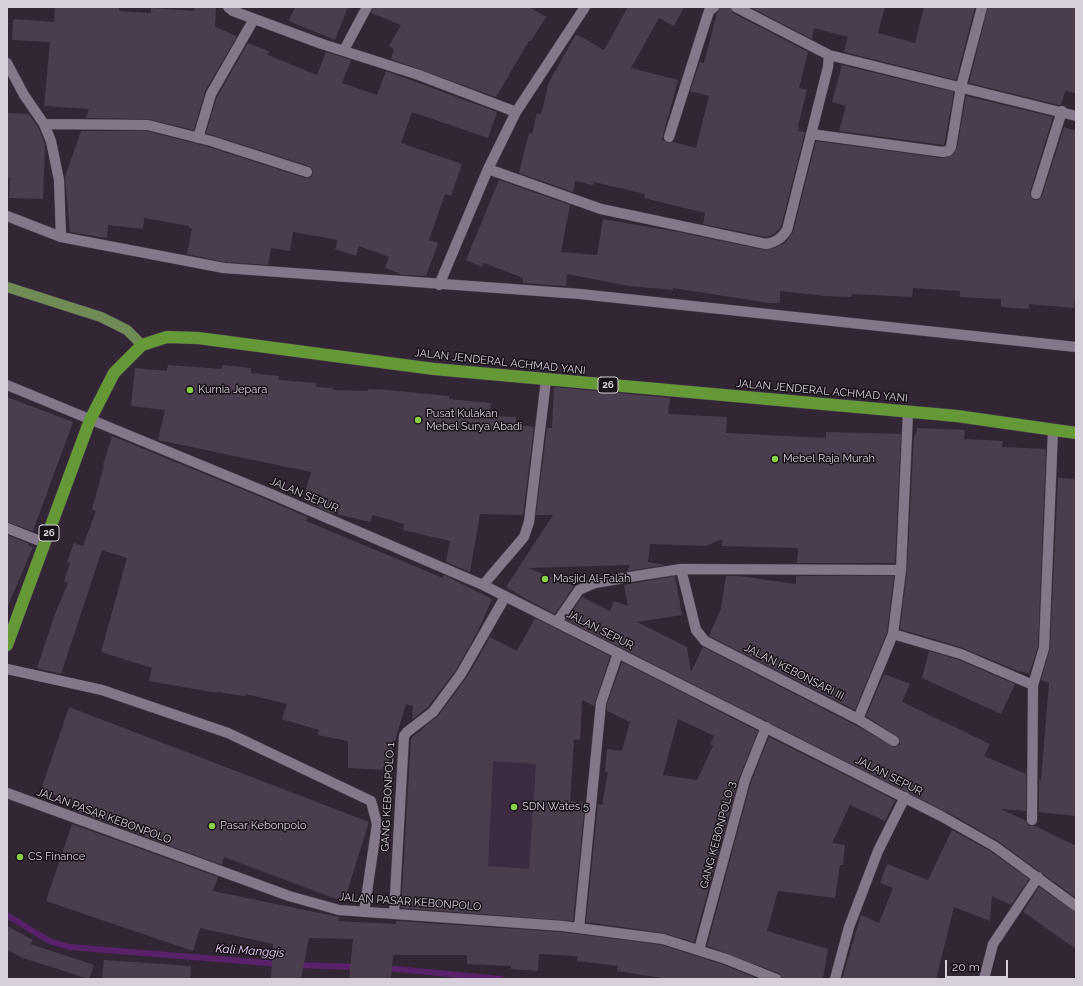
<!DOCTYPE html>
<html>
<head>
<meta charset="utf-8">
<style>
  body { margin:0 }
  #map { position:relative; width:1083px; height:986px; overflow:hidden; background:#322635; font-family:Raleway,sans-serif }
  canvas { display:block }
  .frame { position:absolute; inset:0; border:8px solid #d7cfd9; pointer-events:none }
  .scale { position:absolute; left:945px; top:960px; width:63px; height:18px; box-sizing:border-box; border:2px solid #d7cfd9; border-top:0; padding-left:5px; font-size:12px; line-height:14px; white-space:nowrap; color:#d7cfd9; -webkit-text-stroke:3px #171118; paint-order:stroke }
</style>
</head>
<body>
<div id="map">
<canvas width="1083" height="986"></canvas>
<div class="frame"></div>
<div class="scale">20 m</div>
</div>
<script>
const ctx = document.querySelector('canvas').getContext('2d');
ctx.lineJoin = 'round';
function paint(path, color) { ctx.fillStyle = color; ctx.fill(path, 'evenodd'); }
function trace(path, color, width, dash) { ctx.strokeStyle = color; ctx.lineWidth = width; ctx.lineCap = dash ? 'butt' : 'round'; ctx.setLineDash(dash || []); ctx.stroke(path); }
function label(font, color, halo, rows, align = 'center') {
  ctx.font = font + ' Raleway,sans-serif'; ctx.lineWidth = 3; ctx.setLineDash([]); ctx.textBaseline = 'middle'; ctx.strokeStyle = halo; ctx.fillStyle = color; for (const [text, x, y, turn = 0] of rows) {
    ctx.save(); ctx.translate(x, y); ctx.rotate((+turn || 0) * Math.PI / 180); ctx.textAlign = isNaN(turn) ? turn : align; if (halo) ctx.strokeText(text, 0, 0); ctx.fillText(text, 0, 0); ctx.restore();
  }
}
const built = new Path2D(`
  M550 704 582 706 580 740H574L566 870 452 906 462 742Z`);
const stream = new Path2D(`
  M7 915 49 941 69 947 280 964
  M297 965 358 967
  M385 968 501 979`);
const building = new Path2D(`
  M55 7H119V11L151 13V8L194 11 195 7H216L215 27 236 36V38L205 91 194 130 148 119 86 118 89 109 44 106 50 42 12 40 13 19 54 22Z
  M295 7H348L335 40 289 21Z
  M373 7H529L546 17 531 41H529L496 97 391 59 394 49 389 46 401 25 371 13Z
  M628 7H684L674 26 659 18 631 68 678 80 662 139 667 143 673 142 696 148 709 96 690 91 700 62 704 63 717 13 720 7H730L733 13 808 52 799 88 807 90 798 126H799L798 131 805 132 781 227 774 234 766 237 703 224 705 213 644 198 645 194 594 182 593 185 575 181 573 192 519 173 529 133 532 134 537 113 541 114 549 82 576 34 604 50Z
  M750 7H885L878 33 915 43 924 7H975L956 80 844 52 848 37 814 28 812 39Z
  M988 7H1076V93L1065 91 1061 105H1059L969 83Z
  M248 43 269 51 268 55 317 75 326 52 351 60 342 83 377 95 386 71 497 112 488 138 412 112 401 143 462 164 451 196 445 194 429 240 438 243 426 276 403 275 385 268 389 257 359 246 356 256 335 249 338 240 293 232 290 251 271 248 268 265 225 262 187 254 192 228H189V226L144 218 143 229 108 225 107 238 70 232 65 177 81 131H147L209 147 305 178 312 177 313 170 309 166 206 133 217 97Z
  M842 65 954 92 944 145 839 131 846 106 832 102Z
  M966 96 1053 117 1030 192V196L1034 200H1038L1042 196 1064 127 1076 131V284L1074 308 1029 304V309L1001 307V299L960 297V291L913 288 912 297 852 294 851 297 825 296 780 291V303H769L673 288V290L629 286 567 274 566 286 523 283V278L484 263 482 267 466 260 499 180 570 205 561 252 597 255 603 219 678 232 765 250 775 248 785 243 793 232 816 141 942 158 949 157 957 148Z
  M7 113 29 114 38 127 45 144 43 199 9 198 10 178H7Z
  M168 365 222 369V365L251 368V373L279 376V380L316 383V387L333 388V390L368 391V389L387 390 449 396V399L491 403 490 416 516 417V425L534 427 523 515 480 514 470 572 446 562 450 541 403 530 404 524 373 515 370 522 328 512 303 500 311 472 158 440 165 410 131 406 135 368 167 371Z
  M554 387 670 398 668 414 727 417 726 433 826 438V432L901 434 895 563H797L798 548 722 546V539L706 546 650 544 648 562 666 565 627 571 630 565 528 568 574 586 555 614 528 600 506 587 553 515H536L547 428H552Z
  M7 397 73 422 33 531 7 522Z
  M917 428 965 430 964 439 1003 441 1002 447 1046 449 1038 647 1029 674 1021 671 1020 672 963 648 900 629 907 570 914 435H916Z
  M112 436 268 500 307 517 306 521 443 578 444 575 492 599 478 631 456 670 428 707 412 720 413 706 406 704 386 770 348 768V741L318 735 319 730 282 719 287 704 246 694 245 696 217 692V693L149 681 152 668 101 652 127 558 102 550 61 674 37 668 55 614 68 583 64 581 70 563 67 562 74 543 83 546 96 511 92 509 104 466 103 465Z
  M1058 478 1076 479V816L1039 812V779L1041 780 1049 683 1041 680 1050 648Z
  M7 535 28 543V545L33 547 7 608Z
  M675 576 682 615 637 622 687 647 691 672 703 647 855 725 894 747 900 744 899 738 866 716 884 674 910 684 902 702 990 744 984 756 1026 774V811L1001 809 1026 821 1029 826H1035L1076 846V898L998 841 958 818 566 620 582 597 610 611 614 601 628 606 624 585Z
  M726 576H739L796 584V576H894L887 632 855 710 709 636 721 608Z
  M535 618 610 656 594 706 582 700 580 740 574 739 570 801 585 803 573 921 401 908 411 738 438 716 467 677 490 637 517 651ZM493 761 536 764 529 869 488 866Z
  M929 651 959 660 1015 684 1001 714 922 678Z
  M622 662 758 731 739 778 694 942 664 933 586 922 598 804 602 805 608 772H605L607 749 622 751 630 722 607 711V704ZM678 719 714 736 710 744 713 746 697 780 663 775Z
  M69 707 369 822 344 902 224 857 222 865 76 811 79 804 41 790Z
  M769 737 895 800 885 821 850 805 832 843 845 845 843 865H840L835 898 778 891 767 931 828 949 823 979H782L778 973 707 946 751 782Z
  M72 824 218 877 213 891 339 917 338 921 396 924V921L562 932 662 945 724 965 758 979H668L617 971 618 966 577 961V956L539 954 538 971 511 969V966L467 964V955H393L391 979H349L353 939 309 938 301 979H271L273 944 200 928 193 951 46 901Z
  M952 830 990 851 1029 879 1011 905 992 896 990 921 954 907 936 979H842L861 915 879 923 893 888 880 883 887 864 928 880Z
  M1039 887 1076 912V949L1023 912Z
  M7 926 33 940 30 944 94 965 89 979 23 958 7 950Z
  M104 960 191 966 190 979 102 978Z`);
const minor = new Path2D(`
  M228 7 233 11 322 44 419 75 516 112
  M344 50 367 7
  M829 55 1076 116
  M7 63 24 95 44 124 51 141 59 180 61 237
  M44 124 148 125 211 141 307 172
  M811 134 943 152 948 151 951 147 961 87 982 7
  M669 137 709 11 714 7
  M198 138 211 94 254 19
  M488 169 601 209 766 244C776 242 781 239 787 230L828 67 829 55 736 7
  M1036 194 1062 111
  M7 216 61 237 224 268 580 294 1076 347
  M439 285 488 169 516 112 585 7
  M7 385 271 494 483 585 941 816 994 846 1076 906
  M7 528 45 543
  M681 569 696 630 705 641 858 719 893 634 901 570 908 412
  M483 585 524 537 529 522 546 380
  M557 622 579 590 595 583 636 576 681 569 901 570
  M893 634 961 654 1033 685
  M7 669 102 690 228 733 371 801 377 824 364 912
  M858 719 894 741
  M7 793 289 896 339 910 563 926 663 939 726 959 776 979
  M1032 820 1033 685 1044 648 1053 430
  M394 913 404 736 407 732 433 712 461 674 505 597
  M579 928 601 703 618 653
  M699 950 745 780 766 727
  M835 979 849 927 878 851 905 797
  M984 979 993 944 1038 877`);
const major = new Path2D(`
  M7 287 101 317 127 330 142 345`);
const highway = new Path2D(`
  M7 645 90 420 114 373 142 345 167 337 198 338 434 369 957 416 1076 433`);
const markers = [
  [190,390,4,"#89cf48"],
  [418,420,4,"#89cf48"],
  [775,459,4,"#89cf48"],
  [545,579,4,"#89cf48"],
  [514,807,4,"#89cf48"],
  [212,826,4,"#89cf48"],
  [20,857,4,"#89cf48"]
];
const shields = [
  [608,385,20],
  [49,533,20]
];
const shieldNames = [
  ["26",608,385],
  ["26",49,533]
];
const streetNames = [
  ["JALAN JENDERAL ACHMAD YANI",500,362,6],
  ["JALAN JENDERAL ACHMAD YANI",822,391,5],
  ["JALAN SEPUR",304,495,23],
  ["JALAN SEPUR",600,630,27],
  ["JALAN KEBONSARI III",794,672,27],
  ["JALAN SEPUR",889,776,27],
  ["GANG KEBONPOLO 1",388,797,-87],
  ["JALAN PASAR KEBONPOLO",104,816,20],
  ["GANG KEBONPOLO 3",718,835,-75],
  ["JALAN PASAR KEBONPOLO",410,902,4]
];
const poiNames = [
  ["Kurnia Jepara",198,390],
  ["Pusat Kulakan",426,414],
  ["Mebel Surya Abadi",426,427],
  ["Mebel Raja Murah",783,459],
  ["Masjid Al-Falah",553,579],
  ["SDN Wates 5",522,807],
  ["Pasar Kebonpolo",220,826],
  ["CS Finance",28,857]
];
const waterNames = [
  ["Kali Manggis",250,951,4]
];
paint(built, '#3c2c41');
trace(stream, '#59216a', 6);
paint(building, '#4a3e4e');
trace(minor, '#4a414e', 11);
trace(major, '#4a414e', 11);
trace(highway, '#4a414e', 13);
trace(minor, '#847789', 10);
trace(major, '#718b57', 10);
trace(highway, '#659836', 12);
for (const [x, y, r, color] of markers) { const dot = new Path2D(); dot.arc(x, y, r, 0, 2 * Math.PI); ctx.fillStyle = color; ctx.fill(dot); trace(dot, '#171118', 1.5); }
for (const [x, y, w] of shields) { const box = new Path2D(); box.roundRect(x - w / 2, y - 8, w, 16, 3); ctx.fillStyle = '#171118'; ctx.fill(box); trace(box, '#d7cfd9', 1); }
label('bold 10px', '#d7cfd9', null, shieldNames);
label('11px', '#d7cfd9', '#171118', streetNames);
label('11px', '#d7cfd9', '#171118', poiNames, 'left');
label('italic 12px', '#eecff8', '#171118', waterNames);
</script>
</body>
</html>
